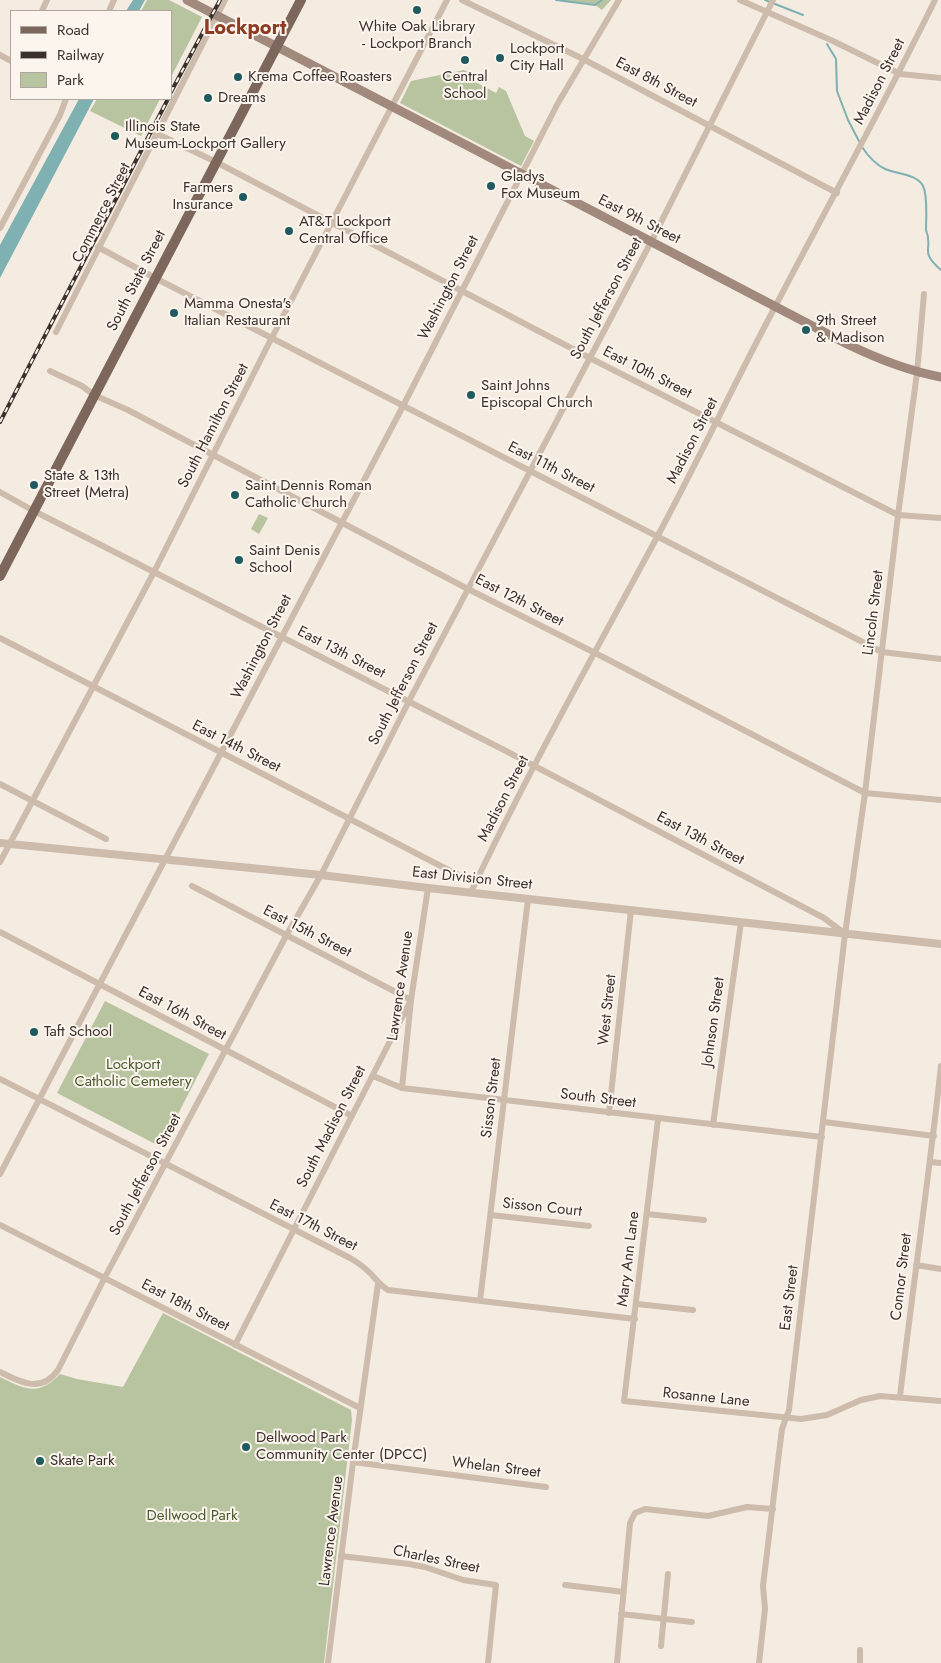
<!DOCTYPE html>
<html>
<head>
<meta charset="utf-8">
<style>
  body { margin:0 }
  #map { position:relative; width:941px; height:1663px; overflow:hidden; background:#f4ebe1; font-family:Jost,sans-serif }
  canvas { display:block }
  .legend { position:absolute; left:10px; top:10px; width:162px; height:90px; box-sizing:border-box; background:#fbf5ee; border:1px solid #aea6a0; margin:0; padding:6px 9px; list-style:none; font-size:15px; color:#3b302b }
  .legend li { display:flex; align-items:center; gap:10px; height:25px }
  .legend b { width:25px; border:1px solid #aea6a0 }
</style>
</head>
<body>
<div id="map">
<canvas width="941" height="1663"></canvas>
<ul class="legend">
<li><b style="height:6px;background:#7d675c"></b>Road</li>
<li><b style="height:6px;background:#3b302b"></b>Railway</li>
<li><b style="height:14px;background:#b8c4a0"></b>Park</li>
</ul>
</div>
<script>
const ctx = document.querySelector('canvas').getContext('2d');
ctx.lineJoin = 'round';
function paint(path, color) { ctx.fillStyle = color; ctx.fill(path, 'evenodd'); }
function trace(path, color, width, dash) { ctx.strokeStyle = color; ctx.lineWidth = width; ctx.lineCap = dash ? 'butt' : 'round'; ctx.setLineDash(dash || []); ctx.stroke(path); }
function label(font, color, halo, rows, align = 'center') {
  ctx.font = font + ' Jost,sans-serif'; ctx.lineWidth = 4; ctx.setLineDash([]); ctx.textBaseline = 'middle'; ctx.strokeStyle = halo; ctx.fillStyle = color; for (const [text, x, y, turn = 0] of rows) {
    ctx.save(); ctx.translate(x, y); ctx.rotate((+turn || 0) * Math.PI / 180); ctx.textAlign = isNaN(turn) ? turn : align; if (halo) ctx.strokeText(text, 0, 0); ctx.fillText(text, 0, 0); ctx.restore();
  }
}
const green = new Path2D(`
  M147 0H169L202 17 171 77V11H141Z
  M556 0H611L602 10 595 5Z
  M464 70 470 73 468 78 496 93 499 87 506 91 525 136 534 141 521 166 400 103 411 81Z
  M97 99H160L141 136 90 111Z
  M259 514 268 518 259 534 251 529Z
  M105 1001 209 1054 161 1147 57 1093Z
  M163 1313 351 1410 352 1420 324 1663H0V1377C24 1389 39 1397 60 1374L77 1379 123 1387Z`);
const water = new Path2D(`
  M133 0H145L139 11H126Z
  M79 99H94L0 278V245Z`);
const stream = new Path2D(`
  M556 0 595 5 602 0
  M765 0 803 15
  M827 44 836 59 837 91 848 120 860 143
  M862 147C868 156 875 164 885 169 897 174 917 174 923 186 928 196 926 219 926 230 934 250 918 250 941 270`);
const minor = new Path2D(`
  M462 0 583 59 837 193
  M740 0 833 41 900 74 941 78
  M42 11 47 0
  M109 11 114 0
  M0 55 11 61
  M141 126 216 162 590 358 898 515 941 518
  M0 228 60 115 66 99
  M98 247 155 278 882 652 941 659
  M56 332 225 0
  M50 371 82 386 94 395 128 410 202 449 468 589 605 658 865 793 941 800
  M0 492 34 511 506 751 824 918 844 933
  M0 638 462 877
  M0 784 106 839
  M0 862 154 572 266 349 447 0
  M192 886 411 1000 235 1345
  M471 892C528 772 593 656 656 539 698 461 735 382 776 305 829 203 885 103 935 0
  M0 932 352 1116
  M373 1076 402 1088 822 1137
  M0 1079 350 1258C357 1262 364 1267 370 1273 376 1279 380 1285 388 1290L635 1319
  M402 1088 411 1000 428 888
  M609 1113 631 910
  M658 1119 624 1401 801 1419 827 1415 861 1400 880 1396 941 1401
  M824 1122 934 1136
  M713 1125 741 922
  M931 1162 941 1163
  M0 1174 403 406 558 103 619 0
  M647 1214 704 1220
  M491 1215 589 1226
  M0 1225 360 1408
  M916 1265 941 1269
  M480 1301 528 899
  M637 1304 693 1310
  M0 1372C20 1382 41 1394 58 1370L104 1279 286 936 321 875 409 701 651 242 773 0
  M900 1396C913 1286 929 1176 941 1066
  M353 1462 546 1487
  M341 1556 409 1564 425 1567 463 1580 496 1585 488 1663
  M565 1585 624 1592
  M621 1614 692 1622
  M661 1646 668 1574
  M860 1650V1663
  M328 1663 353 1462 378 1284
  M617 1663 630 1523 635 1513 645 1509 708 1516 747 1507 773 1509
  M759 1663 765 1609 763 1586 778 1461 782 1429 789 1410 845 934 865 793 898 515 917 373 924 294`);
const tertiary = new Path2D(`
  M0 843 321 875 428 888 941 944`);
const secondary = new Path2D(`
  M187 0C407 114 628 229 847 344 878 359 908 371 941 377`);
const primary = new Path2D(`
  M0 576 301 0`);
const rail = new Path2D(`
  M171 92 220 0
  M0 422 168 99`);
const markers = [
  [417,10,5,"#1f5a5e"],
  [500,58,5,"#1f5a5e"],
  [465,60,5,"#1f5a5e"],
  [238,77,5,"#1f5a5e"],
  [208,98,5,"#1f5a5e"],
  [115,136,5,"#1f5a5e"],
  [491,186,5,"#1f5a5e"],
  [243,197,5,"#1f5a5e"],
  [289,231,5,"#1f5a5e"],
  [174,313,5,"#1f5a5e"],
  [806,330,5,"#1f5a5e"],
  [471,395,5,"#1f5a5e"],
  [34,485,5,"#1f5a5e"],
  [235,495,5,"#1f5a5e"],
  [239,560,5,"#1f5a5e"],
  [34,1032,5,"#1f5a5e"],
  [246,1447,5,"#1f5a5e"],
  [40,1461,5,"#1f5a5e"]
];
const poiNames = [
  ["White Oak Library",417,27,"center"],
  ["- Lockport Branch",417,44,"center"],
  ["Lockport",510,49],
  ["City Hall",510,66],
  ["Krema Coffee Roasters",248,77],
  ["Central",465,77,"center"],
  ["School",465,94,"center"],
  ["Dreams",218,98],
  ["Illinois State",125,127],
  ["Museum-Lockport Gallery",125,144],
  ["Gladys",501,177],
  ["Fox Museum",501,194],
  ["Farmers",233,188,"right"],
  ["Insurance",233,205,"right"],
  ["AT&T Lockport",299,222],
  ["Central Office",299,239],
  ["Mamma Onesta's",184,304],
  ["Italian Restaurant",184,321],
  ["9th Street",816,321],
  ["& Madison",816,338],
  ["Saint Johns",481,386],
  ["Episcopal Church",481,403],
  ["State & 13th",44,476],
  ["Street (Metra)",44,493],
  ["Saint Dennis Roman",245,486],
  ["Catholic Church",245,503],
  ["Saint Denis",249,551],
  ["School",249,568],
  ["Taft School",44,1032],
  ["Dellwood Park",256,1438],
  ["Community Center (DPCC)",256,1455],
  ["Skate Park",50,1461]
];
const streetNames = [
  ["Madison Street",880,82,-63],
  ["East 8th Street",656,83,28],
  ["Commerce Street",102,213,-63],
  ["East 9th Street",639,220,27],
  ["South State Street",137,281,-63],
  ["Washington Street",449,288,-63],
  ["South Jefferson Street",607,299,-62],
  ["East 10th Street",647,373,27],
  ["South Hamilton Street",214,426,-63],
  ["Madison Street",693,441,-63],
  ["East 11th Street",551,468,27],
  ["East 12th Street",519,601,27],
  ["Lincoln Street",874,613,-83],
  ["Washington Street",262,647,-63],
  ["East 13th Street",341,653,27],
  ["South Jefferson Street",404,684,-63],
  ["East 14th Street",236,747,27],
  ["Madison Street",504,799,-63],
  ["East 13th Street",700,839,28],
  ["East Division Street",472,879,6],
  ["East 15th Street",307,932,27],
  ["Lawrence Avenue",401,986,-82],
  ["West Street",608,1010,-84],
  ["East 16th Street",182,1014,28],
  ["Johnson Street",714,1022,-82],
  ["Sisson Street",492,1098,-83],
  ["South Street",598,1099,7],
  ["South Madison Street",332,1127,-63],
  ["South Jefferson Street",146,1175,-62],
  ["Sisson Court",542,1208,6],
  ["East 17th Street",313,1226,27],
  ["Mary Ann Lane",629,1259,-83],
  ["Connor Street",902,1277,-83],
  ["East Street",790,1298,-83],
  ["East 18th Street",185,1306,27],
  ["Rosanne Lane",706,1398,6],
  ["Whelan Street",496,1468,7],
  ["Lawrence Avenue",332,1531,-83],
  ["Charles Street",436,1560,12]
];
const parkNames = [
  ["Lockport",133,1065],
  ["Catholic Cemetery",133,1082],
  ["Dellwood Park",192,1516]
];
const districtNames = [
  ["Lockport",245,29]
];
paint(green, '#b8c4a0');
paint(water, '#7fb0b2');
trace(stream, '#7fb0b2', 2);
trace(minor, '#cdbbac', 6);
trace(tertiary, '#cdbbac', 8);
trace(secondary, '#a18a7d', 9);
trace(primary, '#7d675c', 10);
trace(rail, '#3b302b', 4);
trace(rail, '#fbf5ee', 2, [5.5]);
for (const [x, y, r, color] of markers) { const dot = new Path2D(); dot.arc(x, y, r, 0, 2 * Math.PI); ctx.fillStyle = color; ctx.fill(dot); trace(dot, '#fbf5ee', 2); }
label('15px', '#3b302b', '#fbf5ee', poiNames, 'left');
label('15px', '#3b302b', '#fbf5ee', streetNames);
label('15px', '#4a5a2e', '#fbf5ee', parkNames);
label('bold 20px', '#8c3b22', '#fbf5ee', districtNames);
</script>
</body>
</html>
